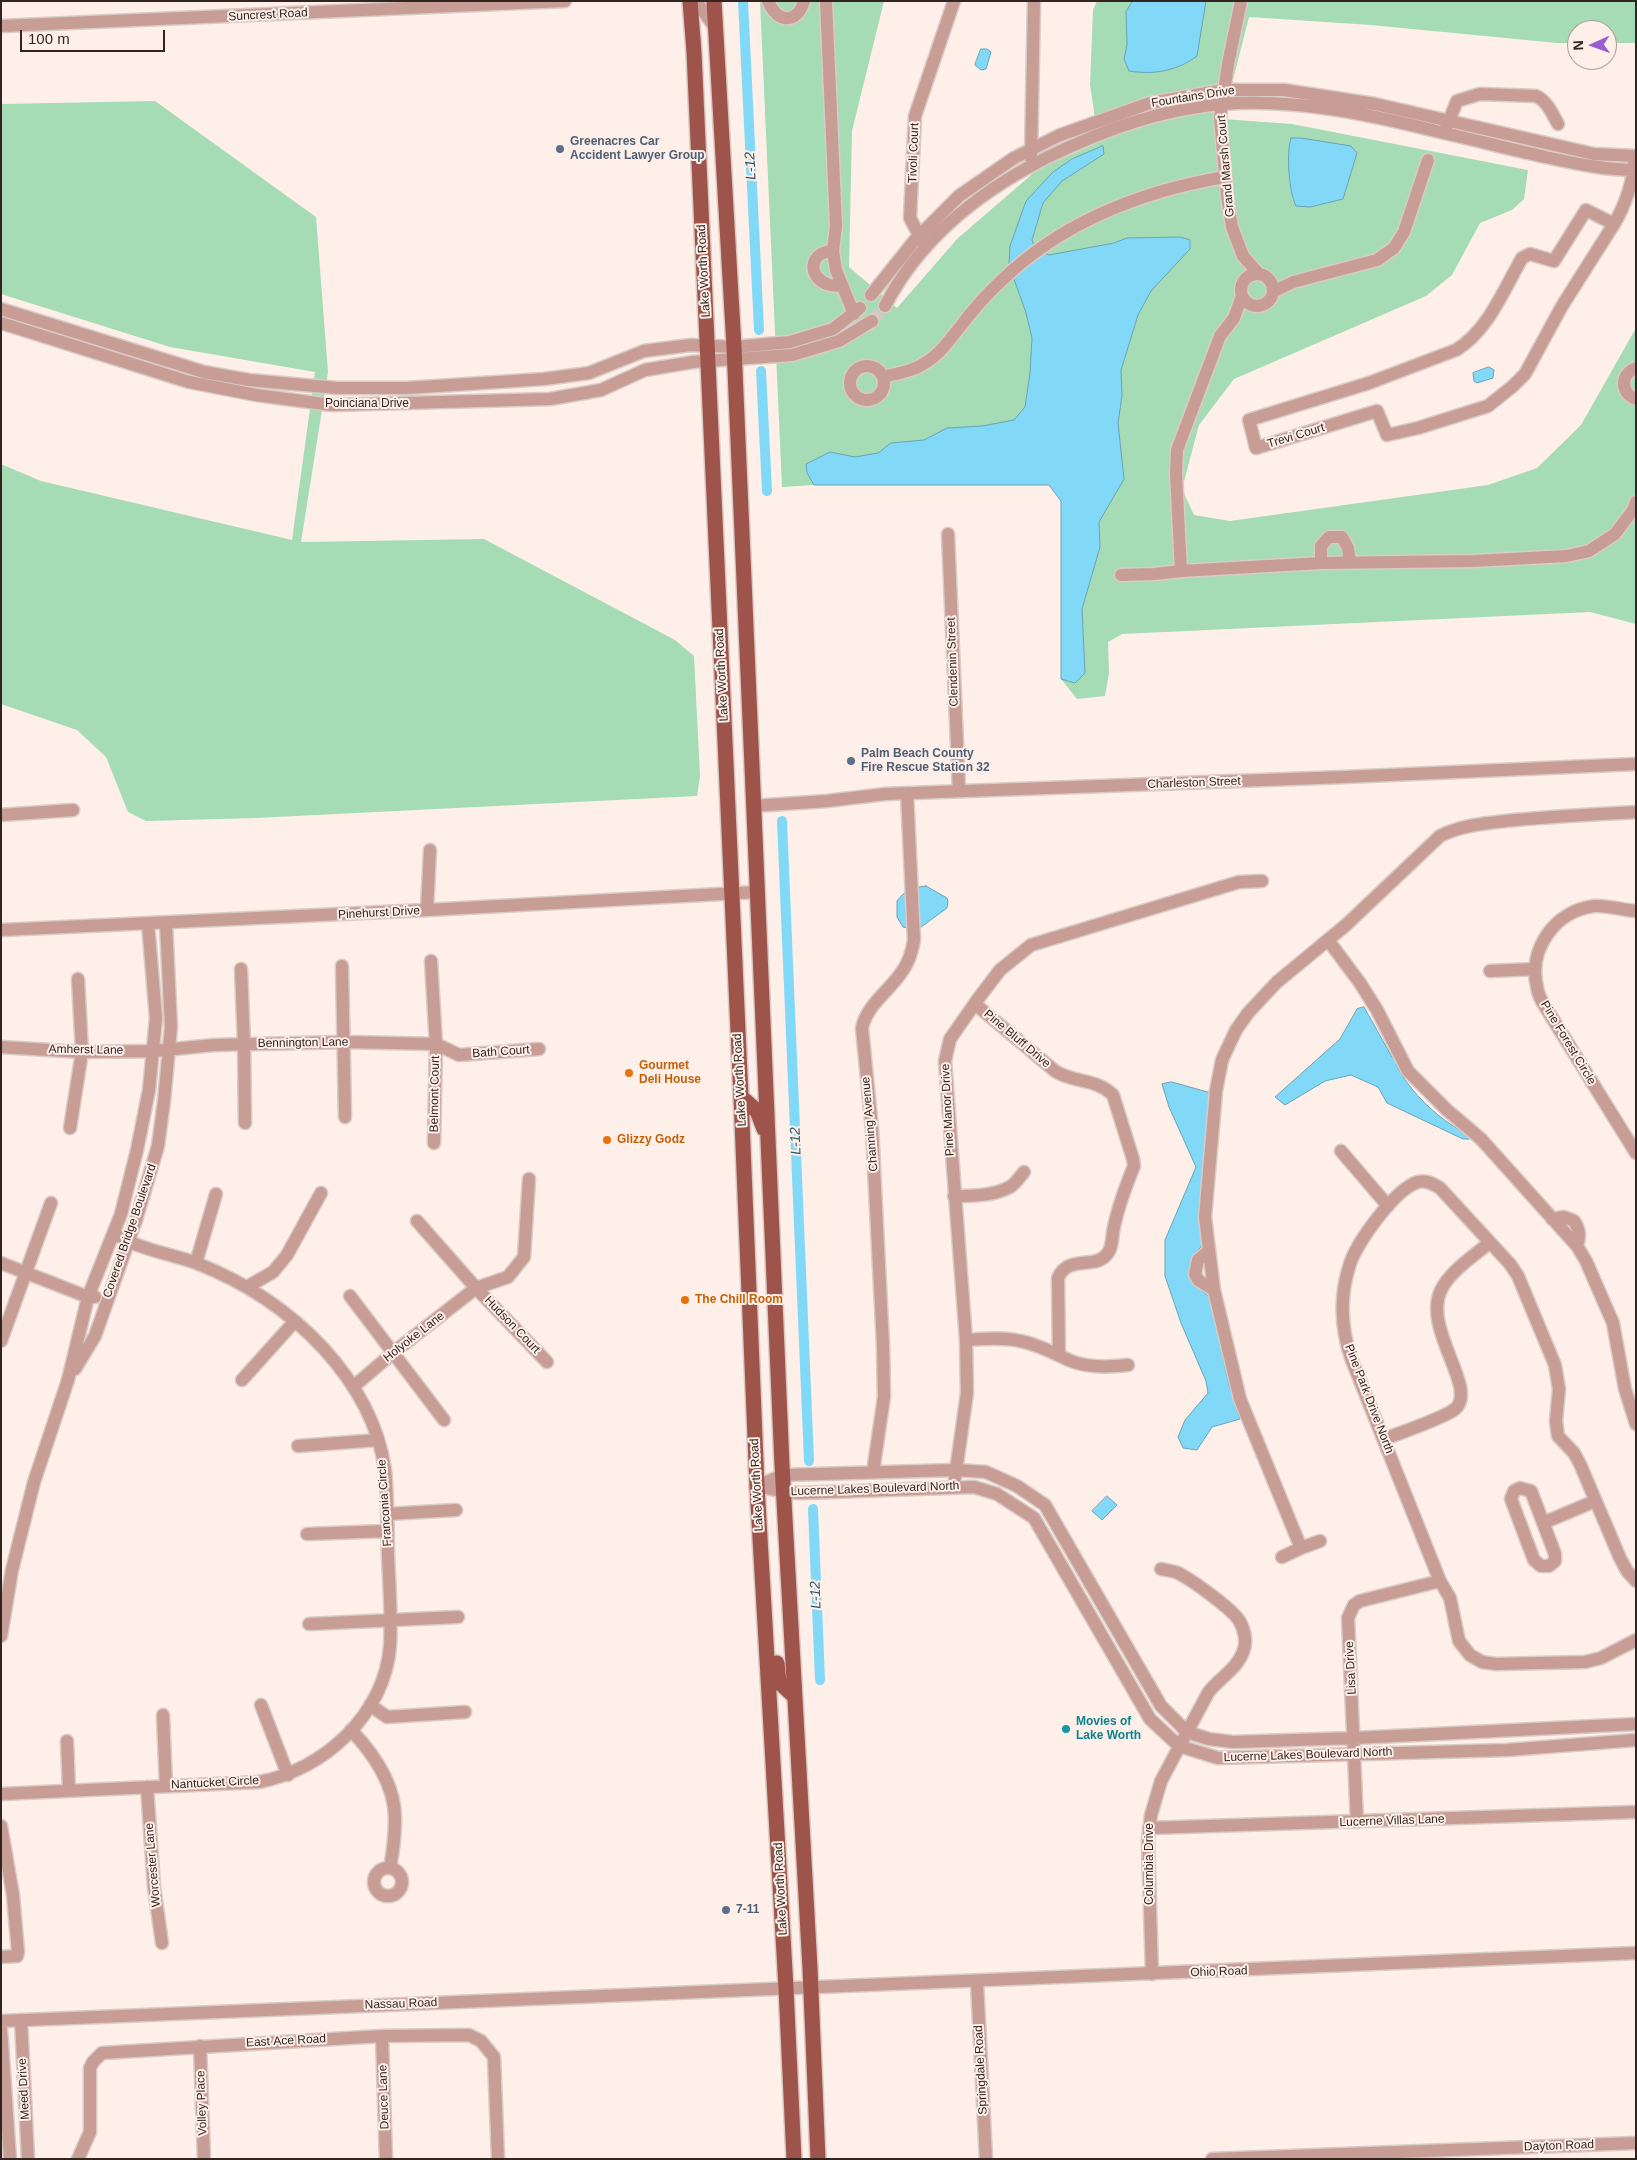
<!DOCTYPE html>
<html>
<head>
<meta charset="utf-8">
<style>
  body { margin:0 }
  #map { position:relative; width:1637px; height:2160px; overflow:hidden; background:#feefe9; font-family:Helvetica,sans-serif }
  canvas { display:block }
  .frame { position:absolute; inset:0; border:2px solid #32251f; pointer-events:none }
  .north { position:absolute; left:1567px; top:20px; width:50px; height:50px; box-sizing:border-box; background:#feefe9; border:1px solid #ac9e98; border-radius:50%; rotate:268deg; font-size:14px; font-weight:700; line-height:20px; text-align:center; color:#32251f }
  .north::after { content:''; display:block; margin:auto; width:18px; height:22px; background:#9c5bd1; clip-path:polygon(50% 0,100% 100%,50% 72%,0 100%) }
  .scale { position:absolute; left:20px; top:30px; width:145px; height:22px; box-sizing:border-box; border:2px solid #32251f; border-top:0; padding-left:6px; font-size:15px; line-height:18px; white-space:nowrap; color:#32251f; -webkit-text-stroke:4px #feefe9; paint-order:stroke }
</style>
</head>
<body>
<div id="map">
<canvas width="1637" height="2160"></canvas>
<div class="frame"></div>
<div class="north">N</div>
<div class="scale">100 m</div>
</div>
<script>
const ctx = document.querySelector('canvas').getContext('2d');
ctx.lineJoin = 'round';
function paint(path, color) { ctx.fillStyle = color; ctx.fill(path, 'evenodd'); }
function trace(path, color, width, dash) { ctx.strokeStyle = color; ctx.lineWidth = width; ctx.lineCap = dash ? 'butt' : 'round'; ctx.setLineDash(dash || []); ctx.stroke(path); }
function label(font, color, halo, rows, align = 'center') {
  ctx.font = font + ' Helvetica,sans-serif'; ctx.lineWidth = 4; ctx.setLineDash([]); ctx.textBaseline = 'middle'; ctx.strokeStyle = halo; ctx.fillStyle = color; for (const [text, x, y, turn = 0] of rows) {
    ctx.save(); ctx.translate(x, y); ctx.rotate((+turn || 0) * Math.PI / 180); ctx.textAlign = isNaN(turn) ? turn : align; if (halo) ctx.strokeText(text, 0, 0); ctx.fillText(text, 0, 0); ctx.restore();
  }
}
const green = new Path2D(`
  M760 1H884L852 131 849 267 897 308 957 239 1038 169 1095 144 1094 111 1090 85 1093 10 1097 1H1636V43H1607V30H1577V43H1557L1371 25 1249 17 1223 119 1292 124 1528 170 1524 199 1512 210 1480 223 1452 275 1426 296 1234 379 1199 425 1182 489 1194 515 1230 521 1488 485 1537 468 1581 425 1636 328V624L1590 612 1122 634 1108 642 1109 673 1105 696 1077 699 1061 679V501L1049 485C961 482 871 481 782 487Z
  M155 101 316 217 328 372 301 542 484 539 675 640 694 656 700 776 697 796 256 818 146 821 128 812 106 757 77 730 1 704V464L41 481 292 540 315 372 170 347 1 294V104Z`);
const water = new Path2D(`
  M1133 1H1206L1197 56C1177 71 1154 75 1129 71L1124 59 1127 45 1126 12Z
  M981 49H987L991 52 986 69 981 70 975 65Z
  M1291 138H1301L1351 146 1357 153 1343 199 1310 207 1296 206C1289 192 1286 154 1291 138Z
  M1103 146 1104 154 1062 181 1043 203 1032 240 1035 249 1049 255 1114 243 1127 238 1180 237 1190 240V249L1151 291 1138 315 1121 370 1122 396 1118 423 1124 479 1099 522 1100 547 1082 609 1085 673 1075 683 1061 679V501L1049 485H814L807 473 806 464 830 452 855 457 878 453 891 443 924 440 947 428 982 426 1014 420 1025 407 1030 373 1032 338 1026 313 1009 265 1010 246 1026 201 1053 172 1072 159Z
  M1489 367 1494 370 1493 378 1477 383 1474 381 1473 373Z
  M926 886 947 898 948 901 947 908 917 930 903 927 897 917V901C904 891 914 887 926 886Z
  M1364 1007 1392 1057 1400 1062 1396 1064C1408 1091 1443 1124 1470 1135V1139H1463L1387 1103 1378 1087 1351 1075 1325 1081 1285 1105 1275 1097 1340 1039 1357 1009Z
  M1172 1082 1211 1093 1199 1207 1202 1245 1191 1261 1189 1270 1193 1282 1210 1298 1229 1385 1240 1419 1212 1427 1197 1450 1183 1448 1178 1437 1185 1420 1208 1393 1206 1381 1181 1323 1165 1276V1240L1196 1167 1169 1107 1162 1084Z
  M1107 1496 1117 1505 1102 1520 1092 1511Z`);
const canal = new Path2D(`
  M743 1 759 330
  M761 371 767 491
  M782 821 809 1461
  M813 1509 820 1680`);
const minorTunnel = new Path2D(`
  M872 321 885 306`);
const minor = new Path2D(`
  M696 1 716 29
  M768 1C777 23 797 25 804 1
  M826 1 836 226 833 251 836 270 854 314
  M1241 1 1228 64 1220 118 1227 196 1232 227 1243 256 1259 274
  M1 26 565 1
  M1446 128 1457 101 1480 94 1536 96C1547 101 1552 113 1558 124
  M1031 158 1034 1
  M1614 224 1586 210 1554 261 1530 254 1522 258C1504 289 1488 331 1456 350L1369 383 1249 420 1256 448 1377 411 1387 435 1418 428 1488 406 1513 386 1525 374 1562 306 1614 224C1625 206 1635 178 1634 156
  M922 241 910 218 915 116 954 1
  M833 251C808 252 808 277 827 284 832 286 838 286 843 286
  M1241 290a16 16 0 1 1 32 0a16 16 0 1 1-32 0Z
  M1273 292 1293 282 1377 260 1394 248 1404 232 1428 160
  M871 295 915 240 959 196 1014 158 1060 135 1150 103 1224 90H1284L1375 104 1594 154 1636 156
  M1242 296 1234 318 1220 336 1177 450 1176 474 1181 571 1321 563 1473 561 1567 556 1589 551 1615 534 1633 510 1636 502
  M885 306C919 240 979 192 1044 159 1098 132 1162 109 1222 104 1296 98 1373 115 1444 133 1479 141 1514 150 1550 158 1578 164 1606 170 1636 170
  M1 309 204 372 249 380 337 388H407L544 379 589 373 644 351 691 345 734 347 790 342 833 329 860 308
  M1 323 189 382 256 395 332 405 550 399 601 390 645 370 693 362 792 355 839 341 872 321
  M850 383a17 17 0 1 1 34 0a17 17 0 1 1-34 0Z
  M1636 368C1620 374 1620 393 1636 399
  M883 377C895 374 909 372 920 366 940 355 946 344 960 327 972 311 986 295 1001 281 1063 221 1142 191 1225 177
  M948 534 959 791
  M1321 563V546L1329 537H1342L1348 548 1350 562
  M1121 575 1155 574 1181 571
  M753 806 827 801 885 794 1344 777 1636 764
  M1 815 73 810
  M427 910 430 850
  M1636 911C1622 910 1608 905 1594 906 1555 911 1528 949 1537 987 1538 995 1542 1002 1546 1008L1636 1153
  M1 930 427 910 757 892
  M1328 940 1360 983 1377 1010 1408 1071 1447 1110 1481 1139 1577 1246 1586 1261 1613 1323 1625 1389 1636 1424
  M431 961 436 1044 434 1143
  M342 966 345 1117
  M241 969 244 1044 245 1123
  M1490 971 1535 969
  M975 1004 1055 1071C1073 1083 1096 1078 1113 1095L1133 1159 1134 1166C1125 1188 1117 1209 1113 1232 1112 1239 1112 1249 1107 1254 1096 1270 1068 1254 1058 1278L1059 1354
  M1 1047 82 1052 154 1051 214 1045 345 1042 436 1044 459 1055 539 1049
  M70 1128 82 1052 78 979
  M1341 1151 1388 1206
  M954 1196C972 1196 993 1196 1010 1187 1015 1184 1020 1177 1024 1172
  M1552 1219 1564 1217 1574 1221C1580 1230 1580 1236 1577 1246
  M417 1221 476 1288 547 1362
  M1209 1251 1198 1260 1195 1274 1198 1280 1214 1290
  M1 1263 88 1297H95
  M196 1263 216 1194
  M247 1287 273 1272 287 1255 321 1193
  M350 1296 444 1420
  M966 1340C984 1339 1003 1337 1020 1341 1038 1344 1055 1354 1071 1361 1088 1368 1110 1367 1128 1365
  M1 1341 51 1203
  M75 1369 95 1336 136 1220 158 1146 164 1101 171 1027 166 923
  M242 1380 295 1321
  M353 1387 394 1352 476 1288 508 1277 524 1257 529 1179
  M1384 1439C1400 1433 1444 1418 1455 1409 1479 1389 1422 1329 1441 1290 1450 1271 1474 1256 1489 1243
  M298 1446 378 1440
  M873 1472 884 1397 883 1345 872 1129 862 1028C867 1005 888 992 901 973 909 963 912 952 914 940L907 793
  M955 1478 967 1393 966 1340 945 1061 950 1039 978 999 1000 970 1031 945 1239 882 1262 881
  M757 1486 783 1475 956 1470 986 1472 1017 1486 1045 1505 1161 1706 1187 1732 1209 1739 1233 1742 1355 1738 1636 1724
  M757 1486 784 1492 800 1493 974 1487 997 1494 1034 1518 1150 1719 1179 1746 1218 1758 1507 1750 1636 1740
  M1520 1488 1531 1491 1555 1554V1561L1549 1566H1541L1534 1560 1511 1499 1514 1491Z
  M387 1514 456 1510
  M1543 1523 1595 1501
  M307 1534 387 1531
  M1301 1548 1320 1541
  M1282 1557 1301 1548 1240 1399 1214 1290 1205 1217 1216 1091 1222 1060 1236 1030 1248 1013 1277 982 1346 925 1440 836C1464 824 1489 823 1515 820 1555 816 1596 814 1636 812
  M1636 1581 1627 1571 1620 1558 1580 1464 1574 1453 1558 1436 1556 1421 1559 1389 1555 1365 1518 1276 1510 1264 1440 1188C1433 1184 1427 1180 1418 1182 1395 1189 1355 1244 1349 1267 1340 1296 1341 1328 1351 1358L1440 1581 1450 1598 1459 1641 1470 1655 1482 1662 1496 1664 1585 1662 1601 1658 1636 1640
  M309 1624 458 1617
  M1 1636 12 1570 34 1482 68 1380 88 1297 121 1214 137 1150 149 1090 156 1018 148 924
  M261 1705 288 1775
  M370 1705 387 1717 465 1712
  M163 1715 166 1786
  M351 1730C373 1753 395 1785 395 1818 395 1835 393 1852 390 1868
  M67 1741 69 1790
  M147 1787 154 1887 162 1943
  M1 1794 259 1782C324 1770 385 1714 390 1646 392 1616 389 1584 388 1554 387 1527 388 1498 385 1470 379 1425 355 1383 324 1349 289 1311 245 1282 196 1263 169 1253 139 1250 114 1233
  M1357 1822 1348 1618 1354 1605 1360 1601 1440 1581
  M1 1826 13 1895 18 1952 17 1956 1 1957
  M1149 1828 1636 1812
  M374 1882a14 14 0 1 1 28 0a14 14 0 1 1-28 0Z
  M1152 1974 1148 1841 1151 1815 1161 1781 1208 1693C1218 1679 1237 1669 1243 1652 1247 1643 1245 1631 1240 1622 1234 1610 1193 1581 1180 1574 1175 1571 1167 1570 1161 1569
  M977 1982 986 2159
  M21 2020 28 2159
  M1 2021 1636 1953
  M1 2029 10 2159
  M382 2036 386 2159
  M200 2046 204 2159
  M78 2159 90 2132V2068L93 2062 102 2053 382 2036 469 2035 481 2041 494 2057 498 2159
  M1212 2159 1636 2143`);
const major = new Path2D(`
  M690 1 694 52 741 1097 757 1486 786 1988 794 2159
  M714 1 734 347 782 1465 810 1968 818 2159
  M741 1097 757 1111 764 1129
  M777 1663 779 1682 795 1697`);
const markers = [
  [560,149,5,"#5c6f8a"],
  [851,761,5,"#5c6f8a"],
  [629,1073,5,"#e8710a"],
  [607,1140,5,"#e8710a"],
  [685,1300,5,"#e8710a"],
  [1066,1729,5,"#0f9aa8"],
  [726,1910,5,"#5c6f8a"]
];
const streetNames = [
  ["Suncrest Road",268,15,-3],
  ["Fountains Drive",1193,97,-9],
  ["Tivoli Court",914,153,-88],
  ["Grand Marsh Court",1226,166,-95],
  ["Lake Worth Road",704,271,-93],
  ["Poinciana Drive",367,404],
  ["Trevi Court",1296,436,-17],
  ["Clendenin Street",953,662,-92],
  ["Lake Worth Road",722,675,-93],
  ["Charleston Street",1194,783,-2],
  ["Pinehurst Drive",379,913,-3],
  ["Pine Bluff Drive",1017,1039,40],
  ["Bennington Lane",303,1043,-1],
  ["Pine Forest Circle",1568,1043,59],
  ["Amherst Lane",86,1050,1],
  ["Bath Court",501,1052,-4],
  ["Lake Worth Road",740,1080,-93],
  ["Belmont Court",435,1094,-89],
  ["Pine Manor Drive",948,1110,-93],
  ["Channing Avenue",870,1124,-95],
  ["Covered Bridge Boulevard",130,1231,-71],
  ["Hudson Court",512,1325,46],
  ["Holyoke Lane",414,1337,-38],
  ["Pine Park Drive North",1369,1399,69],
  ["Lake Worth Road",757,1485,-93],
  ["Lucerne Lakes Boulevard North",875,1489,-2],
  ["Franconia Circle",385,1503,-94],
  ["Lisa Drive",1351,1668,-93],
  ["Lucerne Lakes Boulevard North",1308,1755,-2],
  ["Nantucket Circle",215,1783,-3],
  ["Lucerne Villas Lane",1392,1821,-2],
  ["Columbia Drive",1150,1864,-90],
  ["Worcester Lane",153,1865,-95],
  ["Lake Worth Road",781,1889,-93],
  ["Ohio Road",1219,1972,-2],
  ["Nassau Road",401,2004,-2],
  ["East Ace Road",286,2041,-3],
  ["Springdale Road",981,2070,-93],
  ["Meed Drive",24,2089,-93],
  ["Deuce Lane",384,2097,-92],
  ["Volley Place",202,2103,-92],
  ["Dayton Road",1559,2146,-2]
];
const serviceNames = [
  ["Greenacres Car",570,142],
  ["Accident Lawyer Group",570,156],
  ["Palm Beach County",861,754],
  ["Fire Rescue Station 32",861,768],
  ["7-11",736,1910]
];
const foodNames = [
  ["Gourmet",639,1066],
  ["Deli House",639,1080],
  ["Glizzy Godz",617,1140],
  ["The Chill Room",695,1300]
];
const cultureNames = [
  ["Movies of",1076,1722],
  ["Lake Worth",1076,1736]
];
const waterNames = [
  ["L-12",751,166,-93],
  ["L-12",796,1141,-92],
  ["L-12",816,1595,-92]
];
paint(green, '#a5dcb6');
paint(water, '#82d9f7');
trace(water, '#6aa3b6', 1);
trace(canal, '#82d9f7', 10);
trace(minorTunnel, '#d5c7c1', 12, [12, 6]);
trace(minor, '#d9cbc5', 15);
trace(major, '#d9cbc5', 18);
trace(minor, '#c89d96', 12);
trace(major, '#9e544a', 15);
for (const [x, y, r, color] of markers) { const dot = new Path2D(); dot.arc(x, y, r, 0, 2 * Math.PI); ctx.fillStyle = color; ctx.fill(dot); trace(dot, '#feefe9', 2); }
label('12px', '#32251f', '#feefe9', streetNames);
label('bold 12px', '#4e5e75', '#feefe9', serviceNames, 'left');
label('bold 12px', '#c56008', '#feefe9', foodNames, 'left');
label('bold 12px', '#0d838f', '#feefe9', cultureNames, 'left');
label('italic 14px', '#265767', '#feefe9', waterNames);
</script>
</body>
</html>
